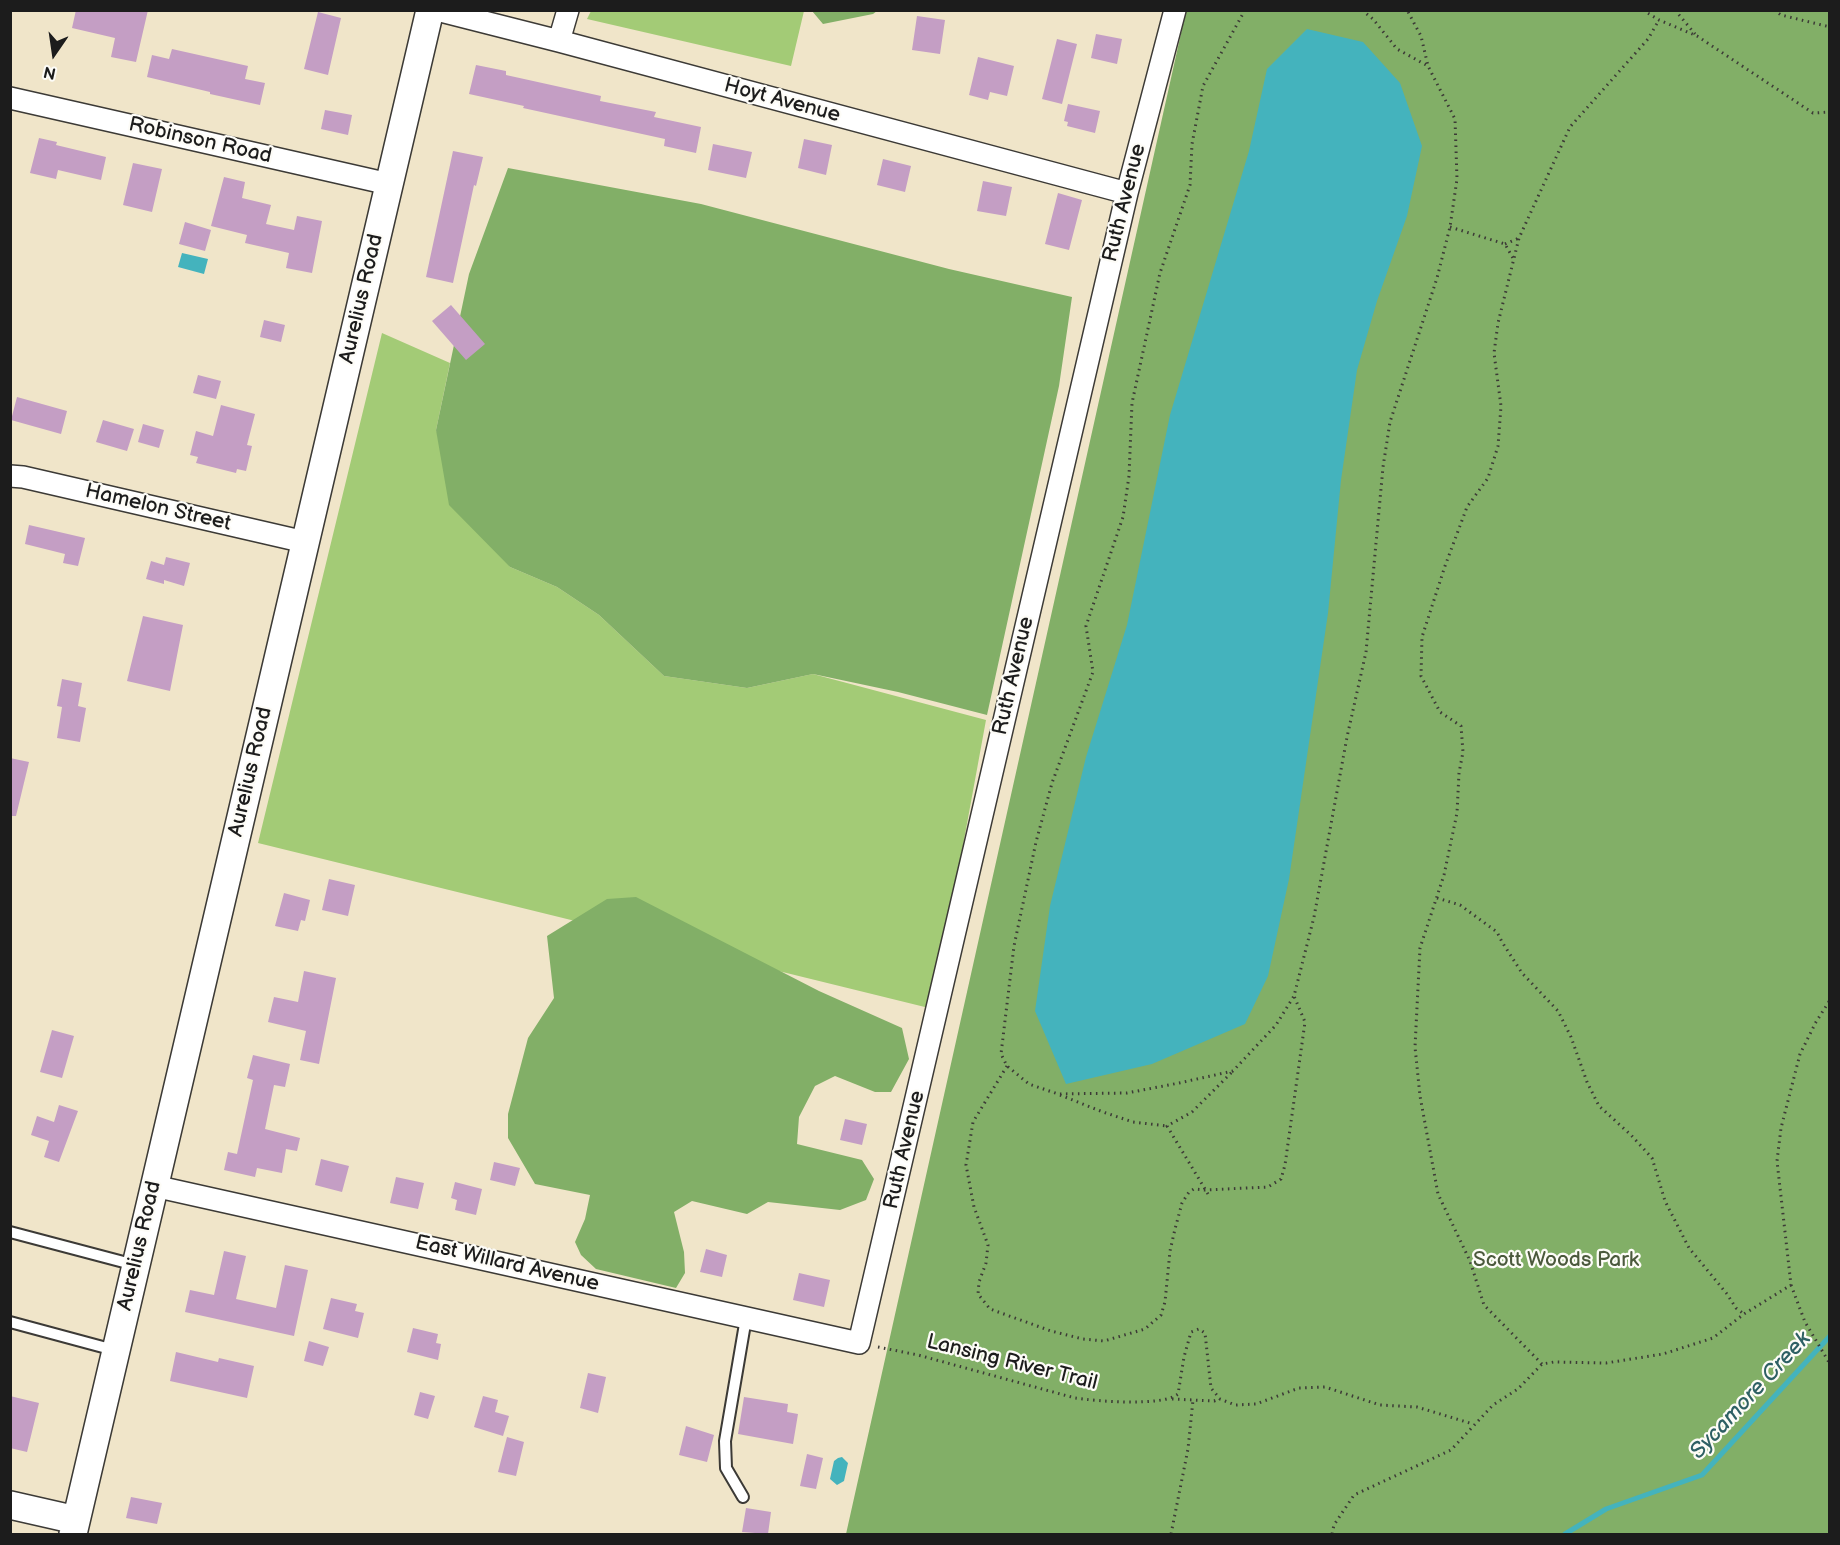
<!DOCTYPE html>
<html>
<head>
<meta charset="utf-8">
<style>
  body { margin:0 }
  #map { position:relative; width:1840px; height:1545px; overflow:hidden; background:#f0e5c9; font-family:"Balsamiq Sans",sans-serif }
  canvas { display:block }
  .frame { position:absolute; inset:0; border:12px solid #1c1c1c; pointer-events:none }
  .north { position:absolute; left:24px; top:24px; width:60px; height:60px; -webkit-text-stroke:4px #fdfcf7; paint-order:stroke; rotate:193deg; font-size:16px; font-weight:700; line-height:24px; text-align:center; color:#1c1c1c }
  .north::after { content:''; display:block; margin:auto; width:21px; height:27px; background:#1c1c1c; clip-path:polygon(50% 0,100% 100%,50% 72%,0 100%) }
</style>
</head>
<body>
<div id="map">
<canvas width="1840" height="1545"></canvas>
<div class="frame"></div>
<div class="north">N</div>
</div>
<script>
const ctx = document.querySelector('canvas').getContext('2d');
ctx.lineJoin = 'round';
function paint(path, color) { ctx.fillStyle = color; ctx.fill(path, 'evenodd'); }
function trace(path, color, width, dash) { ctx.strokeStyle = color; ctx.lineWidth = width; ctx.lineCap = dash ? 'butt' : 'round'; ctx.setLineDash(dash || []); ctx.stroke(path); }
function label(font, color, halo, rows, align = 'center') {
  ctx.font = font + ' "Balsamiq Sans",sans-serif'; ctx.lineWidth = 4.5; ctx.setLineDash([]); ctx.textBaseline = 'middle'; ctx.strokeStyle = halo; ctx.fillStyle = color; for (const [text, x, y, turn = 0] of rows) {
    ctx.save(); ctx.translate(x, y); ctx.rotate((+turn || 0) * Math.PI / 180); ctx.textAlign = isNaN(turn) ? turn : align; if (halo) ctx.strokeText(text, 0, 0); ctx.fillText(text, 0, 0); ctx.restore();
  }
}
const green = new Path2D(`
  M591 11 804 10V11L791 66 587 19Z
  M382 333 450 363 436 430 510 567 557 587 599 615 664 676 747 688 813 674 986 720 933 1009 258 843Z`);
const forest = new Path2D(`
  M812 11H877L873 14 823 24Z
  M1186 11H1829V1534H846Z
  M508 168 701 204 949 269 1072 297 1059 386 987 715 898 692 813 674 747 688 664 676 599 615 557 587 510 567 449 505 436 430 469 274Z
  M636 897 819 991 902 1028 909 1059 891 1092H875L835 1076 815 1086 799 1117 797 1144 862 1160 874 1179 866 1200 840 1210 768 1202 747 1214 692 1201 674 1212 684 1252 685 1273 676 1288 596 1269 581 1255 575 1242 585 1219 590 1195 535 1184 508 1138V1114L528 1038 554 998 547 936 607 899Z`);
const water = new Path2D(`
  M1307 29 1363 42 1400 83 1422 146 1407 216 1377 301 1357 370 1341 480 1328 613 1289 879 1268 976 1245 1024 1152 1064 1066 1084 1035 1011 1050 906 1086 757 1127 625 1170 415 1249 151 1267 69Z
  M182 253 208 259 204 274 178 267Z
  M842 1457 848 1463 844 1481 837 1485 830 1479 834 1461 838 1458Z`);
const stream = new Path2D(`
  M1565 1534 1606 1509 1702 1475 1830 1336`);
const building = new Path2D(`
  M76 10H148L136 62 111 57 115 38 72 28Z
  M318 12 341 18 328 75 304 69Z
  M917 16 945 20 940 54 912 50Z
  M1096 34 1122 39 1117 64 1091 58Z
  M1057 39 1077 44 1062 104 1042 99Z
  M172 49 248 66 245 79 265 83 260 105 210 94V92L147 77 152 55 169 59Z
  M978 57 1014 66 1007 96 990 92 988 100 969 95Z
  M476 65 506 71V75L601 96 600 101 656 112 654 117 701 127 696 153 664 146 665 139 523 108 524 106 469 94Z
  M1068 104 1100 111 1095 133 1067 126 1068 122 1064 121Z
  M325 110 352 115 348 135 321 129Z
  M39 138 57 142 56 145 106 157 101 180 58 170 56 179 30 173Z
  M804 139 832 145 826 175 798 168Z
  M713 144 752 152 746 178 708 170Z
  M453 151 483 157 476 186 474 185 453 283 426 277Z
  M883 159 911 166 905 192 877 185Z
  M133 163 162 169 152 212 123 205Z
  M224 177 245 182 242 198 271 205 266 224 294 230 297 216 322 221 312 273 286 268 289 253 245 243 247 235 211 226Z
  M983 181 1012 187 1006 216 977 211Z
  M1058 193 1082 200 1069 250 1045 244Z
  M185 222 211 230 205 251 179 244Z
  M451 305 485 344 466 360 432 321Z
  M264 320 285 325 281 342 260 337Z
  M198 375 221 381 216 399 193 393Z
  M17 397 67 411 61 434 11 420Z
  M221 405 255 414 247 445 252 446 246 471 237 469 236 473 196 463 198 457 190 455 196 431 213 436Z
  M103 420 134 429 127 451 96 442Z
  M143 424 164 430 159 448 138 442Z
  M29 525 85 538 78 566 63 563 65 554 25 544Z
  M166 557 190 563 184 586 164 580V584L146 579 151 561 164 565Z
  M143 616 183 625 170 691 127 681Z
  M62 679 82 683 78 706 86 708 80 742 57 738 62 707 57 706Z
  M10 758 29 762 16 816H10Z
  M329 879 355 885 348 916 322 910Z
  M284 893 310 900 305 921 301 920 298 931 275 926Z
  M304 971 336 978 319 1064 300 1060 306 1031 268 1022 274 997 298 1002Z
  M52 1030 74 1036 62 1078 40 1072Z
  M253 1055 290 1064 285 1087 274 1085 265 1129 300 1138 297 1151 286 1149 282 1173 257 1168 255 1177 224 1170 228 1152 237 1154 253 1080 247 1078Z
  M59 1105 78 1111 59 1162 44 1157 49 1141 31 1135 37 1116 54 1122Z
  M845 1119 867 1124 862 1145 840 1140Z
  M321 1159 349 1166 342 1192 315 1185Z
  M494 1162 520 1168 515 1186 490 1180Z
  M396 1177 424 1183 418 1209 390 1203Z
  M455 1182 482 1189 476 1215 455 1210 457 1200 451 1198Z
  M706 1249 727 1255 722 1277 700 1272Z
  M224 1251 246 1256 236 1299 276 1308 285 1265 308 1270 294 1336 185 1312 190 1290 214 1295Z
  M799 1273 830 1280 824 1307 793 1300Z
  M331 1298 357 1304 355 1311 364 1313 358 1338 323 1329Z
  M413 1328 438 1334 436 1343 441 1344 438 1360 407 1352Z
  M309 1341 329 1347 323 1366 304 1361Z
  M176 1352 218 1362 219 1358 254 1366 247 1398 170 1381Z
  M588 1373 606 1377 598 1413 580 1408Z
  M420 1392 435 1396 428 1419 414 1415Z
  M10 1396 39 1403 27 1452 10 1448Z
  M483 1396 498 1400 495 1412 509 1416 503 1436 474 1427Z
  M744 1397 788 1404 787 1412 798 1414 793 1444 738 1434Z
  M686 1426 714 1435 707 1462 679 1455Z
  M507 1437 524 1442 516 1476 498 1472Z
  M807 1454 823 1458 816 1489 800 1486Z
  M131 1497 162 1503 157 1524 126 1518Z
  M746 1508 771 1512 768 1534 742 1532Z`);
const path = new Path2D(`
  M1245 10 1203 86 1192 144 1190 185 1160 273 1132 403 1129 476 1123 517 1086 626 1093 672 1052 783 1036 842 1014 946 1001 1054 1007 1066 1029 1084 1058 1094 1127 1093 1179 1083 1233 1071 1276 1025 1294 996 1314 917 1347 737 1366 652 1383 467 1390 422 1437 278 1450 227 1457 179 1455 119 1428 66 1421 36 1407 10
  M1362 10 1373 19 1397 49 1428 66
  M1643 10 1659 20 1697 36 1813 113 1830 112
  M1675 10 1695 34
  M1774 10 1781 15 1830 27
  M1450 227 1505 244 1514 260
  M1505 244 1519 238
  M1437 898 1460 905 1497 932 1502 942 1522 973 1558 1011 1571 1037 1587 1082 1599 1106 1631 1135 1652 1158 1665 1201 1689 1248 1727 1294 1736 1308 1744 1314
  M1007 1066 973 1122 966 1165 974 1207 988 1245 986 1263 979 1282 978 1294 990 1309 1051 1331 1083 1339 1104 1341 1145 1329 1161 1315 1165 1302 1170 1251 1175 1229 1182 1203 1189 1192 1194 1189 1205 1190 1268 1187 1281 1179 1285 1165 1305 1022 1294 996
  M1060 1095 1103 1112 1133 1122 1167 1126
  M1208 1194 1167 1126 1192 1112 1232 1072
  M1791 1285 1805 1322 1830 1364
  M878 1347 918 1355 1075 1398C1096 1401 1162 1407 1178 1394L1184 1357 1191 1332 1199 1329 1205 1333 1211 1388 1220 1399 1235 1405 1256 1404 1299 1388 1325 1387 1380 1405 1417 1407 1473 1424
  M1542 1364 1484 1305 1470 1261 1438 1194 1420 1096 1415 1047 1420 948 1444 875 1457 813 1459 773 1463 752 1461 726 1440 712 1421 676 1422 637 1445 566 1467 507 1488 478 1498 446 1501 406 1494 353 1498 323 1519 238 1570 127 1648 39 1659 20
  M1172 1399 1214 1401 1220 1399
  M1171 1534 1188 1449 1193 1400
  M1332 1534 1334 1525 1354 1495 1451 1450 1493 1405 1518 1389 1542 1364 1554 1362 1606 1363 1663 1354 1713 1338 1744 1314 1791 1285 1777 1161 1781 1128 1800 1054 1816 1022 1830 1000`);
const service = new Path2D(`
  M10 1232 135 1265
  M10 1322 114 1350
  M743 1497 726 1468 725 1441 746 1318`);
const minor = new Path2D(`
  M437 10 559 41 1127 193
  M559 41 568 10
  M10 98 389 184
  M10 476 23 477 305 542
  M154 1186 859 1343 1127 193 1175 10`);
const tertiary = new Path2D(`
  M10 1505 76 1520
  M73 1534 430 10`);
const streetNames = [
  ["Hoyt Avenue",782,101,15],
  ["Robinson Road",200,141,13],
  ["Ruth Avenue",1125,203,-76],
  ["Aurelius Road",362,299,-77],
  ["Hamelon Street",158,508,13],
  ["Ruth Avenue",1014,676,-77],
  ["Aurelius Road",251,772,-77],
  ["Ruth Avenue",905,1150,-77],
  ["Aurelius Road",140,1246,-77],
  ["East Willard Avenue",507,1264,13],
  ["Lansing River Trail",1012,1363,14]
];
const parkNames = [
  ["Scott Woods Park",1556,1261]
];
const waterNames = [
  ["Sycamore Creek",1751,1396,-47]
];
paint(green, '#a3cb76');
paint(forest, '#82af67');
paint(water, '#44b3bd');
trace(stream, '#44b3bd', 5);
paint(building, '#c49ec4');
trace(service, '#3c3a36', 14);
trace(minor, '#3c3a36', 24);
trace(tertiary, '#3c3a36', 30);
trace(path, '#3c3a36', 3, [1.5, 4.5]);
trace(service, '#fff', 10);
trace(minor, '#fff', 21);
trace(tertiary, '#fff', 27);
label('21px', '#1c1c1c', '#fdfcf7', streetNames);
label('21px', '#4b593c', '#fdfcf7', parkNames);
label('italic 22px', '#2e6064', '#fdfcf7', waterNames);
</script>
</body>
</html>
